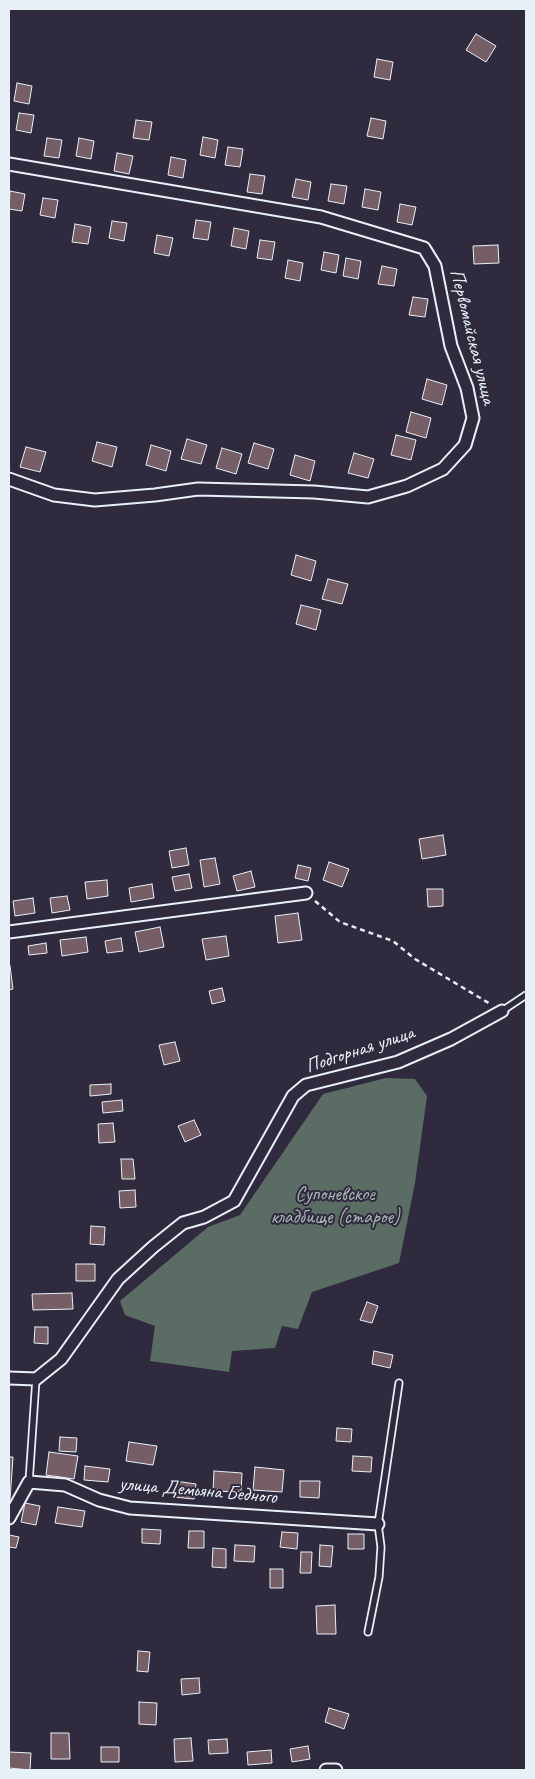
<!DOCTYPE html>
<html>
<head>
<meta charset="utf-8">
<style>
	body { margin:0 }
	#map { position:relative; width:535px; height:1779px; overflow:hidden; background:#2f2a3d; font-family:Caveat,sans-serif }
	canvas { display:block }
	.frame { position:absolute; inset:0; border:10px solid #e8f1f8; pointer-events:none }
</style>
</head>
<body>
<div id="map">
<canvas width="535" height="1779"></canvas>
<div class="frame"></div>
</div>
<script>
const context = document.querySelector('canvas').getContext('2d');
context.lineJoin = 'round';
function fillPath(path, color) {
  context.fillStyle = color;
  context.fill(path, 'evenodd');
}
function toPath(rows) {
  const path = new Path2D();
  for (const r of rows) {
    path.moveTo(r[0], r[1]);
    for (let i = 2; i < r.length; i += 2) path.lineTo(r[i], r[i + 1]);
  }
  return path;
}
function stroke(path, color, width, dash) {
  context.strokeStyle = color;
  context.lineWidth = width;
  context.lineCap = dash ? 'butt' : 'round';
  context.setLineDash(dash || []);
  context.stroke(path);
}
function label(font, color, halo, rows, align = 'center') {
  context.font = font + ' Caveat,sans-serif';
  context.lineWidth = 4;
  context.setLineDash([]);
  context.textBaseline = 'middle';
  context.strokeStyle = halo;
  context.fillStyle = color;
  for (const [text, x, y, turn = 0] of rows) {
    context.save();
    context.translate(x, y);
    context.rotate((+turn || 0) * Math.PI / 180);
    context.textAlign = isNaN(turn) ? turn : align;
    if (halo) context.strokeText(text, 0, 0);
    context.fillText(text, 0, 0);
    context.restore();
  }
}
const green = toPath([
	[386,1078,415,1079,427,1096,415,1183,399,1263,312,1292,298,1329,282,1326,275,1348,232,1351,229,1372,150,1361,155,1326,125,1315,120,1301,208,1227,240,1215,323,1094]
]);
const building = toPath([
	[476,34,496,46,486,62,466,50,476,34],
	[377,59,393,62,390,80,374,77,377,59],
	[17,83,32,86,29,104,14,101,17,83],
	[19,113,34,115,31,133,16,130,19,113],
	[371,118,386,121,383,139,367,136,371,118],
	[136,120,152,122,149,140,133,138,136,120],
	[203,137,218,140,215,158,200,155,203,137],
	[47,138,62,140,59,158,44,156,47,138],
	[79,138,94,141,91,159,76,156,79,138],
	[228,147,243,149,240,167,225,165,228,147],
	[117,153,133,156,129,174,114,171,117,153],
	[171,157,186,160,183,178,168,175,171,157],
	[250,174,265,176,262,194,247,192,250,174],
	[296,179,311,182,308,200,292,197,296,179],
	[331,184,347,186,344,204,328,201,331,184],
	[365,189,381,192,378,210,362,207,365,189],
	[10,191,25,194,22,211,9,209,10,191],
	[43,198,58,200,55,218,40,215,43,198],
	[400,204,416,207,412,225,397,222,400,204],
	[196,220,211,222,208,240,193,238,196,220],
	[112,221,127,223,124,241,109,238,112,221],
	[75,224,91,227,88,244,72,242,75,224],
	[234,228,249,231,246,249,231,246,234,228],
	[157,235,173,238,169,256,154,253,157,235],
	[260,240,275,242,272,260,257,258,260,240],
	[498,245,499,263,474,264,473,246,498,245],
	[324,252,339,255,336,273,321,270,324,252],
	[346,258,361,261,358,279,343,276,346,258],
	[288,260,303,263,300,281,285,278,288,260],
	[382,266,397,269,394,286,378,284,382,266],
	[413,297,428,299,425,317,409,315,413,297],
	[427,379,447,385,442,405,422,399,427,379],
	[411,412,431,418,426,438,406,432,411,412],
	[396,435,416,440,411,460,391,455,396,435],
	[187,439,207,445,201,464,181,459,187,439],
	[97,442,117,447,112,467,92,461,97,442],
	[254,443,274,449,268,469,248,463,254,443],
	[151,445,171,451,166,471,146,465,151,445],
	[26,447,46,452,40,472,20,467,26,447],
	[222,448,242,454,236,474,216,468,222,448],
	[354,453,374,459,368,478,348,473,354,453],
	[295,455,315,461,310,481,290,475,295,455],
	[296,555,316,561,311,581,291,575,296,555],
	[328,579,348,584,342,604,322,599,328,579],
	[301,605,321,610,316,630,296,624,301,605],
	[443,835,446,855,422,859,419,839,443,835],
	[186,848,189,865,172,868,169,851,186,848],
	[215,858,220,884,204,887,200,860,215,858],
	[329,862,349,869,342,887,323,880,329,862],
	[298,865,311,868,308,881,295,878,298,865],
	[251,871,255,887,237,891,233,876,251,871],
	[189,874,192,888,175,891,172,877,189,874],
	[107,880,108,896,87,899,85,882,107,880],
	[152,884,154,898,131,902,129,888,152,884],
	[427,889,443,889,443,906,428,907,427,889],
	[67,896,70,910,52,913,50,898,67,896],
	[33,898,35,913,15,916,13,901,33,898],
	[298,913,302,940,278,943,275,916,298,913],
	[160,927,164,947,139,952,135,932,160,927],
	[226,936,229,956,206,960,202,939,226,936],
	[86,937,88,952,62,956,60,940,86,937],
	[121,938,123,951,107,953,105,941,121,938],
	[46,943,47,953,29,955,28,946,46,943],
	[10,966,13,989,9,990,9,967,10,966],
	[222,988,225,1001,212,1004,209,991,222,988],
	[175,1042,180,1061,164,1065,159,1045,175,1042],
	[111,1084,111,1094,90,1096,90,1085,111,1084],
	[122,1100,123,1111,103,1113,102,1102,122,1100],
	[194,1120,201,1135,185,1142,178,1126,194,1120],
	[113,1123,115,1142,99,1143,98,1124,113,1123],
	[121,1159,133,1159,135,1179,122,1179,121,1159],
	[135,1190,136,1207,120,1208,119,1191,135,1190],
	[91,1226,105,1227,104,1245,90,1244,91,1226],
	[76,1264,95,1264,95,1281,76,1281,76,1264],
	[72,1293,73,1309,33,1310,32,1294,72,1293],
	[367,1302,378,1306,372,1323,360,1320,367,1302],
	[35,1327,48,1327,48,1344,34,1343,35,1327],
	[374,1351,393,1355,390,1368,372,1364,374,1351],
	[337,1428,352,1429,351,1442,336,1441,337,1428],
	[60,1437,77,1438,76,1452,59,1451,60,1437],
	[129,1442,157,1446,153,1465,126,1461,129,1442],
	[49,1452,78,1456,74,1479,46,1475,49,1452],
	[353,1456,372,1457,371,1472,352,1471,353,1456],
	[9,1457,13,1457,10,1500,9,1500,9,1457],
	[85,1466,110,1469,108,1482,84,1480,85,1466],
	[255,1467,284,1470,282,1492,253,1490,255,1467],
	[214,1471,242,1473,241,1492,213,1491,214,1471],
	[175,1481,196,1484,194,1499,173,1497,175,1481],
	[300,1481,320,1481,319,1498,300,1497,300,1481],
	[25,1503,40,1506,36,1525,21,1522,25,1503],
	[58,1507,85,1511,82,1527,55,1523,58,1507],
	[142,1529,161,1530,160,1544,142,1543,142,1529],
	[189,1531,204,1531,204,1548,188,1548,189,1531],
	[282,1532,298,1533,297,1549,280,1547,282,1532],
	[348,1534,364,1534,364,1549,348,1549,348,1534],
	[9,1535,19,1537,16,1548,9,1547,9,1535],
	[235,1545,255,1546,254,1562,234,1561,235,1545],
	[320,1545,333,1546,331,1567,319,1566,320,1545],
	[213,1548,226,1549,226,1568,212,1567,213,1548],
	[301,1552,312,1552,311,1573,300,1573,301,1552],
	[270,1569,283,1569,283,1588,270,1588,270,1569],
	[335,1605,336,1634,317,1634,316,1606,335,1605],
	[138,1651,150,1652,148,1672,137,1671,138,1651],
	[199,1678,200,1693,182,1695,181,1679,199,1678],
	[139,1702,157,1703,156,1725,139,1724,139,1702],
	[329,1708,349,1714,344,1729,325,1722,329,1708],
	[51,1733,69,1733,70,1759,51,1759,51,1733],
	[191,1738,193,1761,175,1762,174,1739,191,1738],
	[227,1739,228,1753,209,1754,208,1740,227,1739],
	[308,1746,310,1759,292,1762,290,1749,308,1746],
	[101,1747,119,1747,119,1762,101,1762,101,1747],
	[271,1750,272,1763,248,1765,247,1752,271,1750],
	[9,1752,31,1753,30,1770,9,1768,9,1752]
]);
const path = toPath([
	[315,901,340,922,393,941,415,959,492,1005]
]);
const lane = toPath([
	[502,1011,526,995],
	[29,1482,36,1379],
	[368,1632,379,1577,381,1547,378,1524,399,1383]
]);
const street = toPath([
	[9,164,321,217,424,248,435,266,451,346,467,388,473,418,465,445,443,469,407,486,368,497,314,492,198,489,155,495,95,500,54,495,9,479],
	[9,932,306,893],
	[9,1378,36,1379,61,1359,118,1279,153,1247,183,1223,204,1217,234,1201,293,1096,306,1085,398,1062,451,1039,502,1011],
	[9,1518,29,1482,65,1485,99,1500,130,1508,378,1524],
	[326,1770,336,1770]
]);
const streetNames = [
	["Первомайская улица",472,337,76],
	["Подгорная улица",360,1050,-18],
	["улица Демьяна Бедного",198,1491,5]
];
const parkNames = [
	["Супоневское",335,1195],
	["кладбище (старое)",335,1218]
];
fillPath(green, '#5a6c64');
fillPath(building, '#765e67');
stroke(building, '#e8f1f8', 1);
stroke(lane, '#e8f1f8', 9);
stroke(street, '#e8f1f8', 15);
stroke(path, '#e8f1f8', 2.5, [5, 4]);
stroke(lane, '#2f2a3d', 5.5);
stroke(street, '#2f2a3d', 11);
label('20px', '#e8f1f8', '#2f2a3d', streetNames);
label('20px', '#a8b5b5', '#2f2a3d', parkNames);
</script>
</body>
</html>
